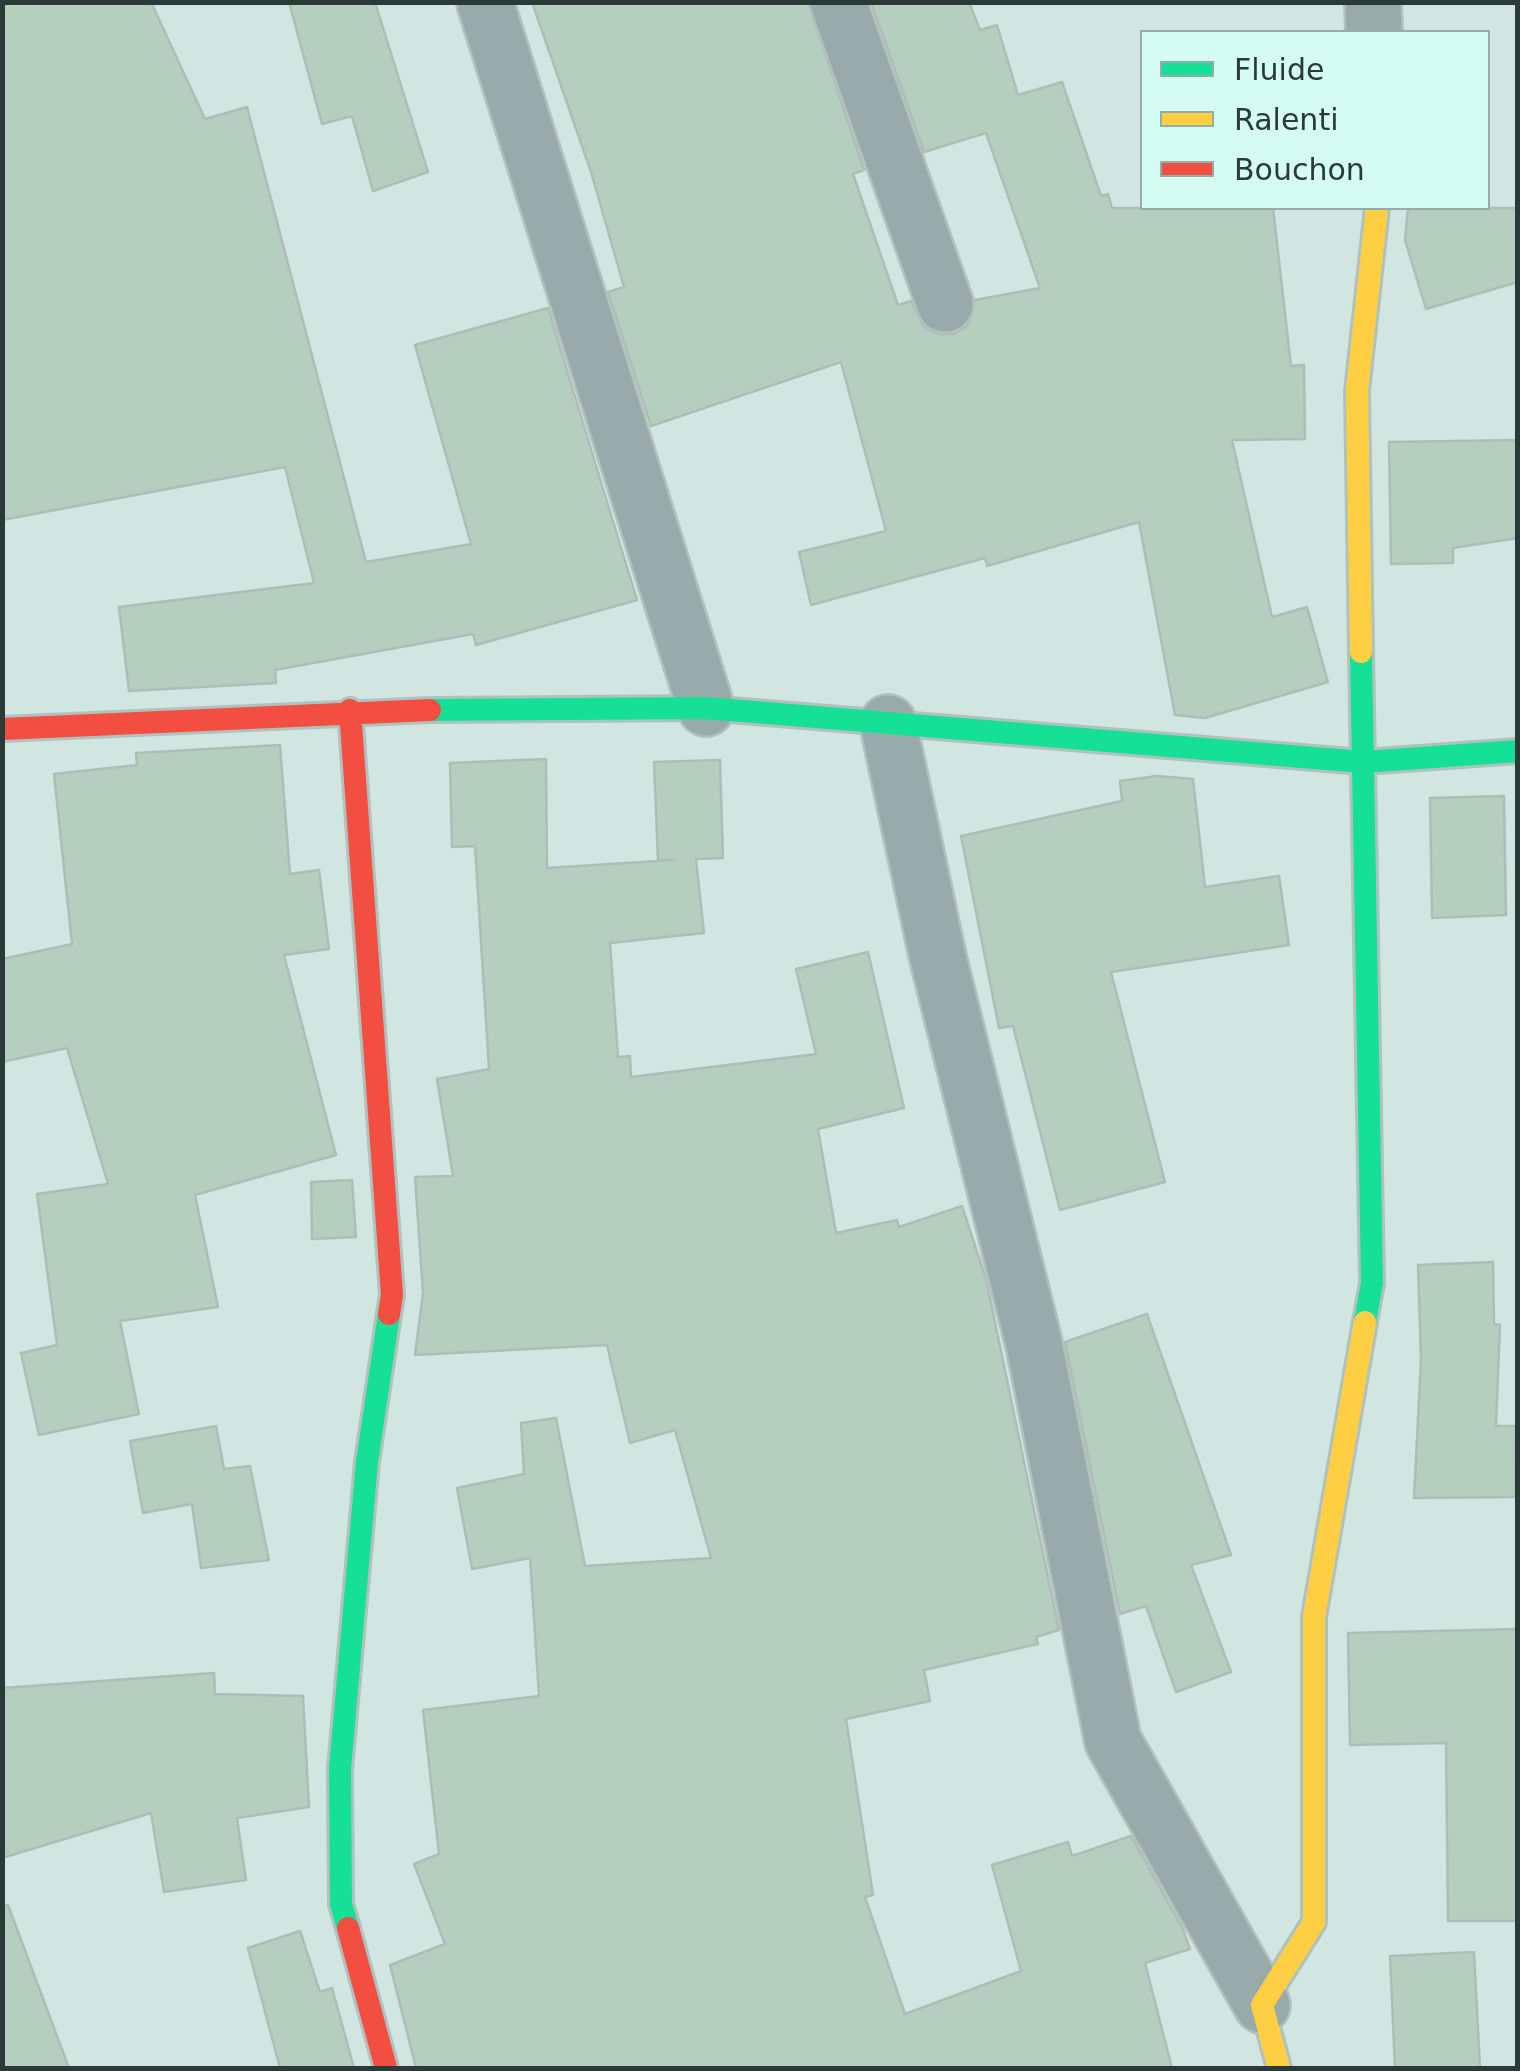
<!DOCTYPE html>
<html>
<head>
<meta charset="utf-8">
<style>
	body { margin:0 }
	#map { position:relative; width:1520px; height:2071px; overflow:hidden; background:#d1e6e1; font-family:"DejaVu Sans",sans-serif }
	canvas { display:block }
	.frame { position:absolute; inset:0; border:5px solid #2a3a36; pointer-events:none }
	.legend { position:absolute; left:1140px; top:30px; width:350px; height:180px; box-sizing:border-box; background:#d5fcf3; border:2px solid #91aea7; margin:0; padding:12px 18px; list-style:none; font-size:30px; color:#2a3a36 }
	.legend li { display:flex; align-items:center; gap:20px; height:50px }
	.legend b { width:50px; border:2px solid #91aea7 }
</style>
</head>
<body>
<div id="map">
<canvas width="1520" height="2071"></canvas>
<div class="frame"></div>
<ul class="legend">
<li><b style="height:12px;background:#16e098"></b>Fluide</li>
<li><b style="height:12px;background:#ffcf43"></b>Ralenti</li>
<li><b style="height:12px;background:#f24e42"></b>Bouchon</li>
</ul>
</div>
<script>
const context = document.querySelector('canvas').getContext('2d');
context.lineJoin = 'round';
function fillPath(path, color) {
  context.fillStyle = color;
  context.fill(path, 'evenodd');
}
function toPath(rows) {
  const path = new Path2D();
  for (const r of rows) {
    path.moveTo(r[0], r[1]);
    for (let i = 2; i < r.length; i += 2) path.lineTo(r[i], r[i + 1]);
  }
  return path;
}
function stroke(path, color, width, dash) {
  context.strokeStyle = color;
  context.lineWidth = width;
  context.lineCap = dash ? 'butt' : 'round';
  context.setLineDash(dash || []);
  context.stroke(path);
}
const building = toPath([
	[2,2,151,2,205,119,247,107,366,562,471,544,415,345,548,308,637,600,476,645,473,634,275,670,276,683,129,691,119,607,314,583,285,467,2,520,2,2],
	[289,2,375,2,428,172,373,191,352,116,322,124,289,2],
	[532,2,808,2,864,170,853,174,898,305,911,301,924,327,938,334,954,334,968,325,975,300,1040,288,986,133,924,152,871,2,969,2,980,30,997,25,1018,95,1062,82,1101,196,1108,194,1112,208,1273,208,1291,366,1304,365,1305,439,1232,440,1272,617,1307,607,1328,682,1205,718,1175,715,1139,522,987,566,985,558,811,605,799,552,886,531,841,362,651,426,608,292,624,287,591,172,532,2],
	[1408,208,1518,208,1518,282,1426,309,1405,240,1408,208],
	[1518,440,1518,538,1453,548,1453,563,1391,564,1389,442,1518,440],
	[280,745,290,874,319,870,329,949,284,955,336,1155,195,1195,218,1307,120,1321,139,1414,39,1435,21,1353,57,1345,37,1194,108,1184,67,1048,2,1062,2,959,72,944,54,774,137,765,136,753,280,745],
	[546,759,547,868,674,860,658,860,654,762,720,760,723,858,696,859,704,933,610,943,618,1057,630,1056,631,1077,816,1054,796,969,868,952,904,1108,818,1129,836,1233,897,1220,899,1227,962,1206,986,1279,1059,1630,1036,1637,1038,1644,924,1670,930,1701,846,1719,873,1895,865,1897,905,2014,1021,1971,992,1865,1068,1842,1072,1856,1131,1836,1183,1929,1190,1949,1145,1963,1172,2068,416,2068,390,1965,445,1944,414,1864,439,1854,423,1710,539,1696,530,1558,472,1569,457,1488,524,1474,521,1423,556,1418,585,1566,711,1558,675,1430,630,1443,607,1345,415,1355,423,1293,415,1177,453,1176,437,1079,489,1069,475,846,452,847,450,763,546,759],
	[1157,776,1193,779,1205,887,1279,876,1289,945,1111,972,1165,1182,1060,1210,1013,1026,999,1028,961,836,1122,801,1120,781,1157,776],
	[1504,796,1506,915,1432,918,1430,798,1504,796],
	[352,1180,356,1237,312,1239,311,1182,352,1180],
	[1493,1262,1494,1324,1500,1325,1496,1426,1516,1426,1515,1497,1414,1498,1421,1360,1418,1265,1493,1262],
	[1147,1314,1231,1555,1191,1565,1231,1672,1176,1692,1146,1606,1120,1614,1065,1342,1147,1314],
	[216,1426,224,1469,250,1466,269,1560,201,1568,192,1504,143,1513,130,1441,216,1426],
	[1518,1629,1518,1921,1448,1921,1446,1743,1350,1745,1348,1633,1518,1629],
	[214,1673,215,1694,303,1696,309,1807,237,1818,246,1880,164,1892,151,1813,2,1858,2,1688,214,1673],
	[8,1905,69,2068,2,2068,2,1906,8,1905],
	[300,1931,320,1992,332,1988,354,2068,280,2068,248,1948,300,1931],
	[1474,1952,1480,2068,1395,2068,1390,1956,1474,1952]
]);
const street = toPath([
	[485,2,706,708],
	[838,2,945,304],
	[1373,2,1374,32],
	[888,723,938,958,1034,1344,1113,1741,1262,2005]
]);
const fast = toPath([
	[1361,652,1372,1283,1365,1322],
	[430,710,706,708,1363,762,1518,751],
	[348,1928,341,1904,340,1769,367,1462,389,1314]
]);
const slow = toPath([
	[1361,652,1357,391,1377,208],
	[1279,2068,1262,2005,1314,1922,1314,1617,1365,1322]
]);
const jam = toPath([
	[350,710,392,1295,389,1314],
	[2,729,430,710],
	[348,1928,386,2068]
]);
fillPath(building, '#b6cebf');
stroke(building, '#afbdb7', 2.5);
stroke(street, '#b1c2be', 60);
stroke(fast, '#b1c2be', 28);
stroke(slow, '#b1c2be', 28);
stroke(jam, '#b1c2be', 28);
stroke(street, '#99aaab', 55);
stroke(fast, '#16e098', 22);
stroke(slow, '#ffcf43', 22);
stroke(jam, '#f24e42', 22);
</script>
</body>
</html>
